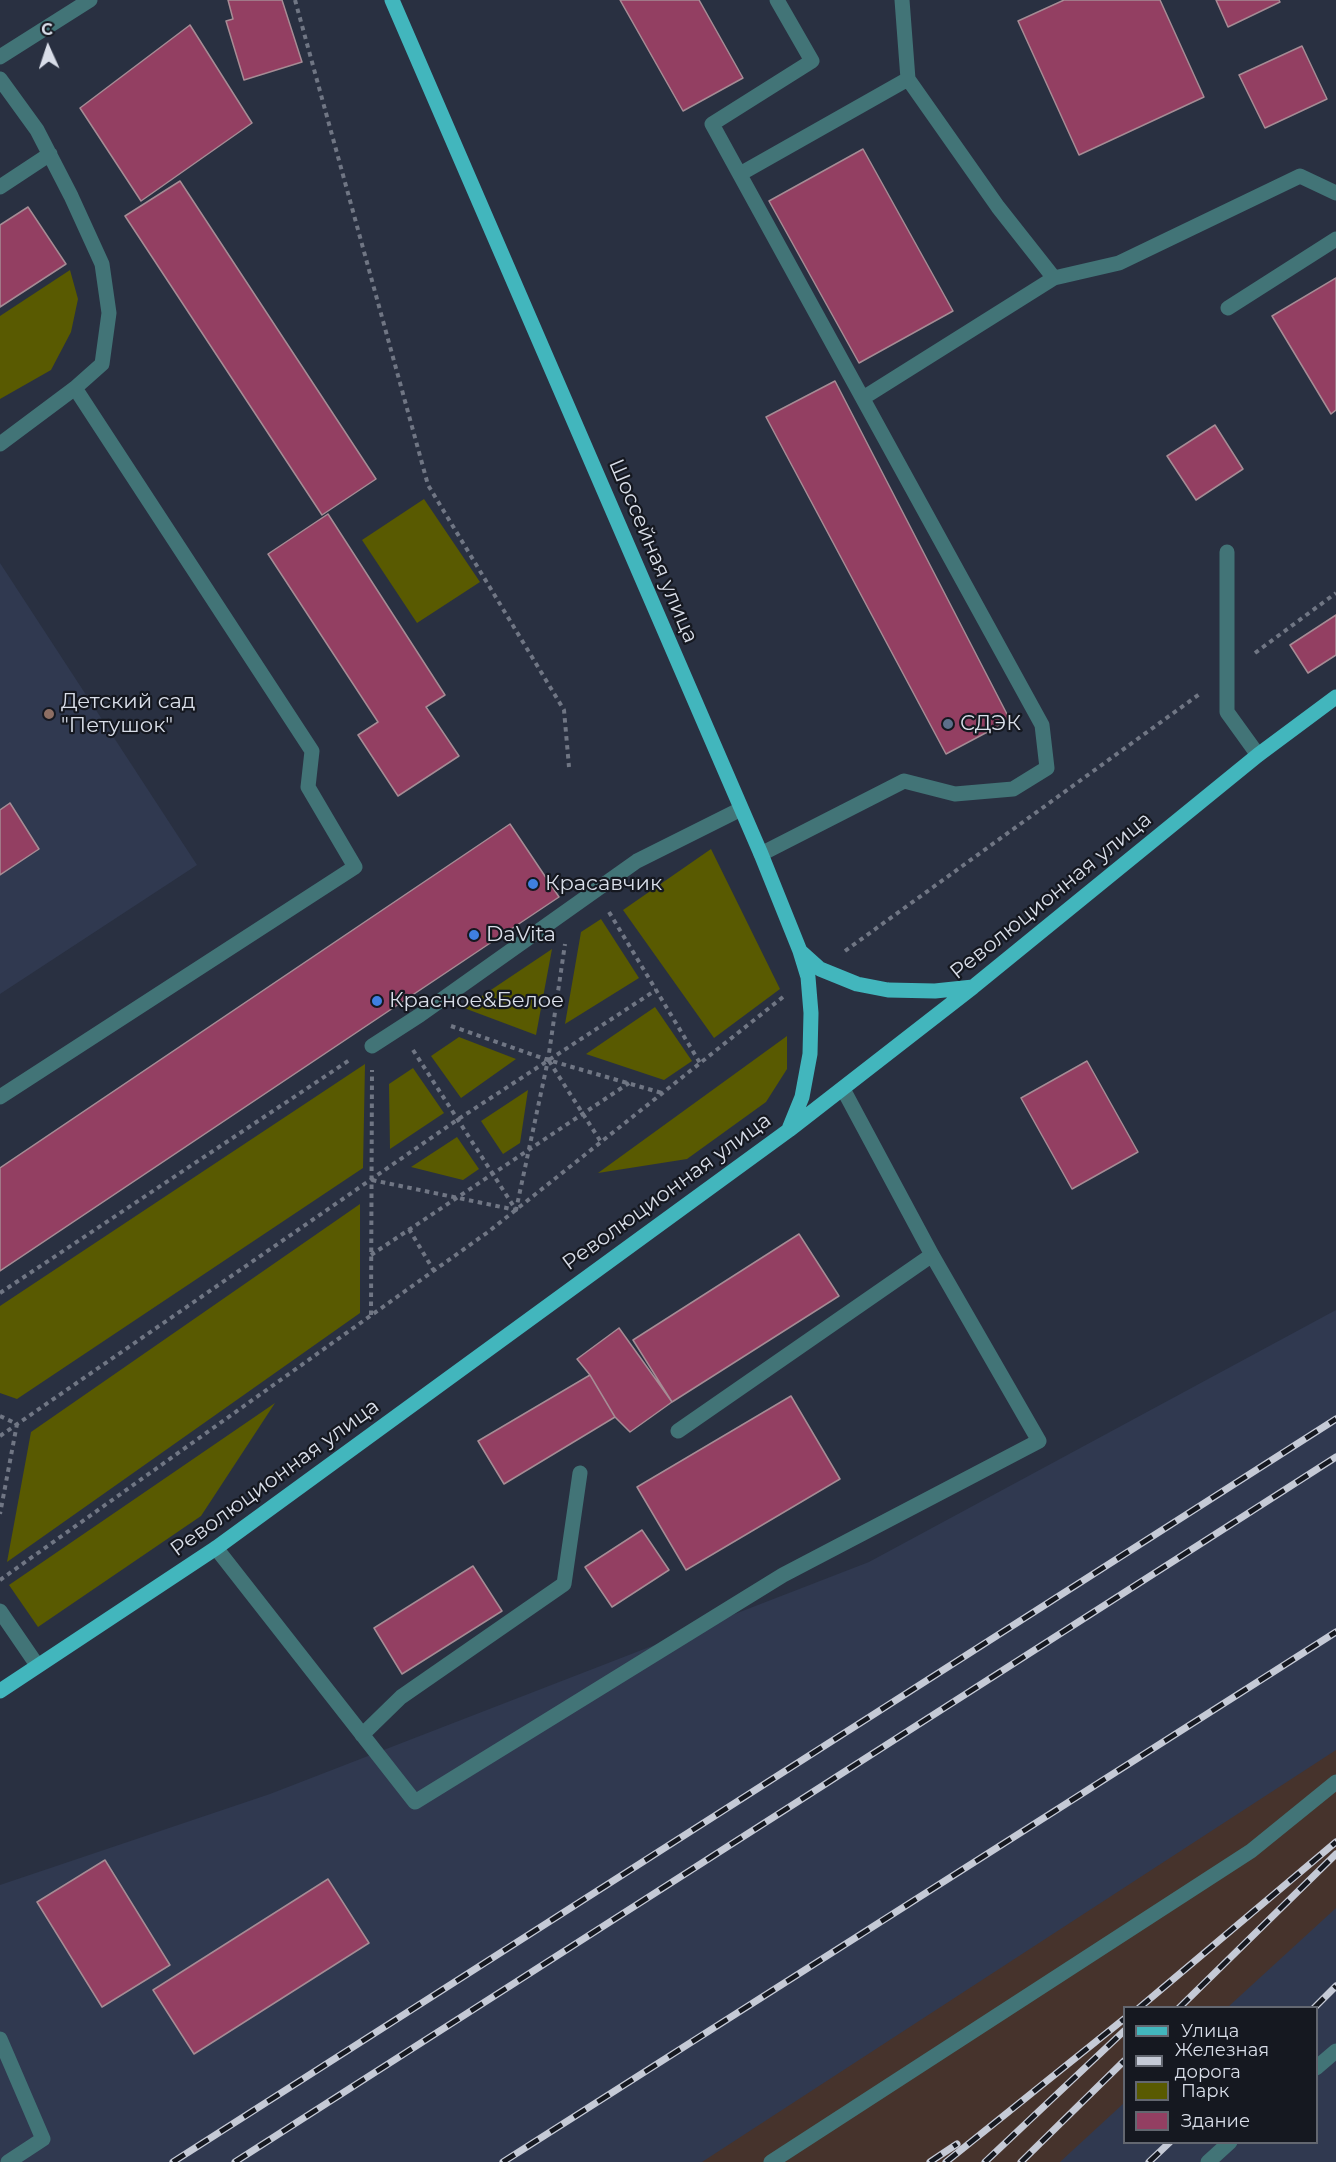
<!DOCTYPE html>
<html>
<head>
<meta charset="utf-8">
<style>
	body { margin:0 }
	#map { position:relative; width:1336px; height:2162px; overflow:hidden; background:#293041; font-family:Montserrat,sans-serif }
	canvas { display:block }
	.legend { position:absolute; left:1123px; top:2006px; width:195px; height:138px; box-sizing:border-box; background:#151820; border:2px solid #636770; margin:0; padding:8px 10px; list-style:none; font-size:18px; color:#d9dee9 }
	.legend li { display:flex; align-items:center; gap:12px; height:30px }
	.legend b { width:30px; border:2px solid #636770 }
	.north { position:absolute; left:18px; top:18px; width:60px; height:60px; -webkit-text-stroke:4px #151820; paint-order:stroke; rotate:357deg; font-size:16px; font-weight:700; line-height:24px; text-align:center; color:#d9dee9 }
	.north::after { content:''; display:block; margin:auto; width:21px; height:27px; background:#d9dee9; clip-path:polygon(50% 0,100% 100%,50% 72%,0 100%) }
</style>
</head>
<body>
<div id="map">
<canvas width="1336" height="2162"></canvas>
<ul class="legend">
<li><b style="height:8px;background:#42b6bd"></b>Улица</li>
<li><b style="height:8px;background:#c5cad6"></b>Железная дорога</li>
<li><b style="height:16px;background:#595a01"></b>Парк</li>
<li><b style="height:16px;background:#933f62"></b>Здание</li>
</ul>
<div class="north">С</div>
</div>
<script>
const context = document.querySelector('canvas').getContext('2d');
context.lineJoin = 'round';
function fillPath(path, color) {
  context.fillStyle = color;
  context.fill(path, 'evenodd');
}
function toPath(rows) {
  const path = new Path2D();
  for (const r of rows) {
    path.moveTo(r[0], r[1]);
    for (let i = 2; i < r.length; i += 2) path.lineTo(r[i], r[i + 1]);
  }
  return path;
}
function stroke(path, color, width, dash) {
  context.strokeStyle = color;
  context.lineWidth = width;
  context.lineCap = dash ? 'butt' : 'round';
  context.setLineDash(dash || []);
  context.stroke(path);
}
function label(font, color, halo, rows, align = 'center') {
  context.font = font + ' Montserrat,sans-serif';
  context.lineWidth = 4.5;
  context.setLineDash([]);
  context.textBaseline = 'middle';
  context.strokeStyle = halo;
  context.fillStyle = color;
  for (const [text, x, y, turn = 0] of rows) {
    context.save();
    context.translate(x, y);
    context.rotate((+turn || 0) * Math.PI / 180);
    context.textAlign = isNaN(turn) ? turn : align;
    if (halo) context.strokeText(text, 0, 0);
    context.fillText(text, 0, 0);
    context.restore();
  }
}
const built = toPath([
	[0,563,197,865,0,994],
	[1336,1310,1336,2162,0,2162,0,1885,270,1794,869,1562],
	[1124,2008,1316,2008,1316,2142,1124,2142]
]);
const industrial = toPath([
	[1336,1750,1336,1908,1228,2007,1124,2008,1124,2103,1060,2162,702,2162]
]);
const green = toPath([
	[70,270,78,299,71,332,51,370,0,399,0,316],
	[424,499,480,582,417,623,362,540],
	[711,849,780,989,714,1038,623,910],
	[601,919,639,978,565,1024,581,932],
	[552,949,536,1035,464,1008],
	[655,1007,692,1061,664,1080,586,1054],
	[787,1036,787,1069,766,1102,687,1159,598,1173],
	[459,1037,516,1059,461,1098,431,1056],
	[365,1064,363,1168,17,1399,0,1393,0,1306],
	[413,1068,444,1113,390,1149,389,1084],
	[528,1090,520,1143,503,1154,481,1121],
	[457,1137,479,1169,463,1180,411,1167],
	[360,1204,360,1313,7,1562,31,1432],
	[275,1403,201,1516,38,1627,9,1585]
]);
const building = toPath([
	[282,0,302,62,244,80,226,21,233,19,228,0,282,0],
	[620,0,699,0,743,78,683,111,620,0],
	[1064,0,1160,0,1204,97,1079,155,1018,21,1064,0],
	[1216,0,1279,0,1280,2,1228,27,1216,0],
	[190,25,252,123,141,201,80,108,190,25],
	[1302,46,1327,99,1265,128,1239,75,1302,46],
	[863,149,953,311,859,363,769,201,863,149],
	[180,181,376,479,322,515,125,216,180,181],
	[28,207,66,264,0,307,0,225,28,207],
	[1336,278,1336,410,1331,414,1272,316,1336,278],
	[835,381,1010,720,946,754,766,417,835,381],
	[1215,425,1243,469,1196,500,1167,456,1215,425],
	[328,514,445,695,426,707,459,756,398,796,358,735,378,722,268,554,328,514],
	[1336,615,1336,655,1308,673,1290,645,1336,615],
	[10,803,39,849,0,875,0,810,10,803],
	[510,824,559,897,0,1271,0,1168,510,824],
	[1087,1061,1138,1152,1072,1189,1021,1098,1087,1061],
	[799,1234,839,1296,672,1402,633,1340,799,1234],
	[619,1328,672,1402,630,1432,615,1417,590,1375,577,1359,619,1328],
	[590,1375,615,1417,504,1484,478,1441,590,1375],
	[791,1396,840,1479,686,1570,637,1487,791,1396],
	[642,1530,669,1570,612,1607,585,1567,642,1530],
	[473,1566,502,1611,402,1674,374,1628,473,1566],
	[105,1860,170,1965,102,2007,37,1902,105,1860],
	[328,1879,369,1943,194,2054,153,1990,328,1879]
]);
const path = toPath([
	[295,0,428,485,564,710,569,767],
	[1255,653,1336,593],
	[609,912,700,1063],
	[845,951,1201,693],
	[451,1026,548,1060,662,1093],
	[413,1050,516,1210,548,1060,565,944],
	[549,1061,601,1142],
	[372,1180,516,1210],
	[409,1229,434,1271],
	[371,1255,629,1083],
	[0,1293,351,1059],
	[371,1315,372,1070],
	[0,1416,17,1424,0,1514],
	[0,1436,457,1120,656,990],
	[0,1580,488,1232,783,997]
]);
const minor = toPath([
	[902,0,908,79],
	[0,57,90,0],
	[0,79,37,130,71,196,102,264,109,313,102,364,75,388],
	[740,174,908,79,998,207,1054,278,1119,263,1300,176,1336,193],
	[0,187,50,154],
	[1228,308,1336,239],
	[863,398,1054,278],
	[0,444,75,388,312,751,308,787,355,867,0,1097],
	[1227,552,1227,712,1258,755],
	[761,854,904,781,955,794,1013,789,1047,768,1042,725,712,124,812,61,777,0],
	[372,1046,420,1015,637,861,741,809],
	[678,1431,932,1255],
	[216,1548,415,1802,783,1575,1039,1441,932,1255,843,1089],
	[0,1611,37,1665],
	[362,1735,401,1697,564,1584,580,1473],
	[0,2039,43,2139,8,2162],
	[1316,2068,1336,2051],
	[771,2162,1251,1851,1336,1782],
	[1208,2162,1230,2142]
]);
const major = toPath([
	[392,0,761,854,800,951,808,977,811,1013,810,1054,802,1097,789,1129],
	[800,951,820,969,857,984,888,990,935,991,973,987],
	[0,1691,216,1548,789,1130,973,987,1258,755,1336,697]
]);
const rail = toPath([
	[1139,2008,1336,1842],
	[1179,2008,1336,1854],
	[1314,2008,1336,1986],
	[173,2162,1336,1419],
	[235,2162,1336,1457],
	[503,2162,1336,1632],
	[930,2162,957,2144],
	[946,2162,1124,2019],
	[985,2162,1124,2031],
	[1021,2162,1124,2061],
	[1149,2162,1170,2142]
]);
const markers = [
	[49,714,6,"#8d6e63"],
	[948,724,6,"#5c6f8a"],
	[533,884,6,"#3f7fe0"],
	[474,935,6,"#3f7fe0"],
	[377,1001,6,"#3f7fe0"]
];
const streetNames = [
	["Шоссейная улица",653,551,67],
	["Революционная улица",1051,896,-39],
	["Революционная улица",667,1192,-36],
	["Революционная улица",275,1478,-36]
];
const poiNames = [
	["Детский сад",61,702],
	["\"Петушок\"",61,726],
	["СДЭК",960,724],
	["Красавчик",545,884],
	["DaVita",486,935],
	["Красное&Белое",389,1001]
];
fillPath(built, '#303950');
fillPath(industrial, '#46332c');
fillPath(green, '#595a01');
fillPath(building, '#933f62');
stroke(building, '#a68c95', 1.5);
stroke(path, '#707684', 4, [4.5, 4.5]);
stroke(minor, '#427477', 15);
stroke(major, '#42b6bd', 15);
stroke(rail, '#c5cad6', 7);
stroke(rail, '#151820', 4.5, [14]);
for (const [x, y, r, color] of markers) {
  const dot = new Path2D();
  dot.arc(x, y, r, 0, 2 * Math.PI);
  context.fillStyle = color;
  context.fill(dot);
  stroke(dot, '#151820', 2);
}
label('21px', '#d9dee9', '#151820', streetNames);
label('21px', '#d9dee9', '#151820', poiNames, 'left');
</script>
</body>
</html>
